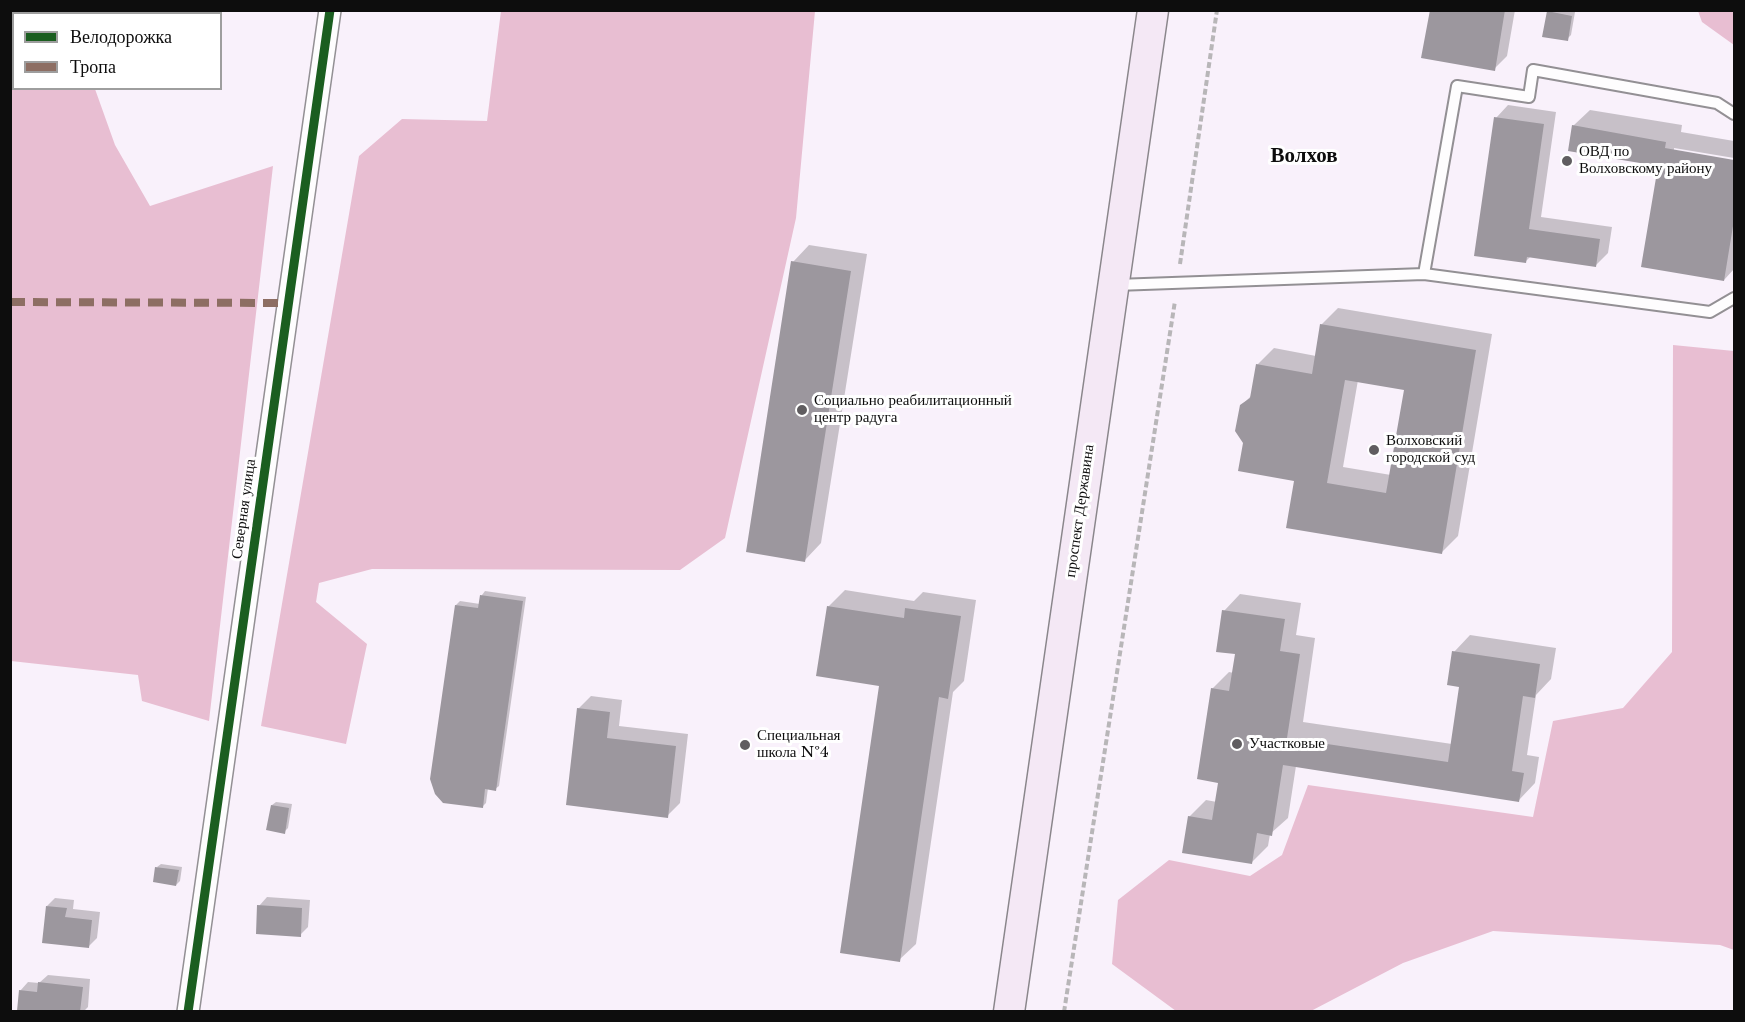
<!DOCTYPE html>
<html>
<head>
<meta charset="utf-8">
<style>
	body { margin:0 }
	#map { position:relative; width:1745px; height:1022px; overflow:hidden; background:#f9f1fb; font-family:"Libre Baskerville",serif }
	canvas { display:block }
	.frame { position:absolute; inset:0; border:12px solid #0d0d0d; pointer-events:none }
	.legend { position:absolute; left:12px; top:12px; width:210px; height:78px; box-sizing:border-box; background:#fff; border:2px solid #9e9e9e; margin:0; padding:8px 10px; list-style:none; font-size:18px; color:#0d0d0d }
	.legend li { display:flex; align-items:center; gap:12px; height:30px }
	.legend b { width:30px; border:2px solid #9e9e9e }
</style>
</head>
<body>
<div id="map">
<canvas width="1745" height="1022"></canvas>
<div class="frame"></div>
<ul class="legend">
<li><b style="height:8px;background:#1b5e20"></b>Велодорожка</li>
<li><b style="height:8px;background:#8d6e63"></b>Тропа</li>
</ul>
</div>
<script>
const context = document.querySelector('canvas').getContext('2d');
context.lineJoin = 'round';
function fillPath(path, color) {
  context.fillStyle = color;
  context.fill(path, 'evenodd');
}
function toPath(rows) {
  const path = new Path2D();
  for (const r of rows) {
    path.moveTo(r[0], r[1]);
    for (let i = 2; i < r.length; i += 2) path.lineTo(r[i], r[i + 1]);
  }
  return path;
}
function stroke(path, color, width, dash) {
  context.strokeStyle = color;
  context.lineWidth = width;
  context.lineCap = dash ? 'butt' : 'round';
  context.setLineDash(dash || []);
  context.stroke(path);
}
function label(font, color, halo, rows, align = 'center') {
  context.font = font + ' "Libre Baskerville",serif';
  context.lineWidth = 6;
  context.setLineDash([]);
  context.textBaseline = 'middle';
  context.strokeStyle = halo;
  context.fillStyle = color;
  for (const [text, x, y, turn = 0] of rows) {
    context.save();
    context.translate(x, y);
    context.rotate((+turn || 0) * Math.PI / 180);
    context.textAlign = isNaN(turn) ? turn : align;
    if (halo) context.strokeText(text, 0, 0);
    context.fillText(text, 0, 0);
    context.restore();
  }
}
const forest = toPath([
	[11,10,68,11,69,13,14,14,14,88,95,89,115,145,150,206,273,166,209,721,142,701,138,675,11,661],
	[501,11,815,11,796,218,725,538,680,570,372,569,319,583,316,602,367,644,346,744,261,726,359,156,402,119,487,121],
	[1698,11,1734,11,1734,45,1702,22],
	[1673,345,1734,351,1734,950,1720,945,1493,931,1403,963,1309,1012,1176,1011,1112,964,1118,900,1169,860,1250,876,1282,855,1308,785,1533,817,1553,721,1623,708,1672,652]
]);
const shadow = toPath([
	[1431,10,1515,10,1507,56,1494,69],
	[1550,10,1575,12,1571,35,1567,39,1548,12],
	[1508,105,1556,112,1541,217,1612,227,1608,253,1596,265,1531,256,1525,262,1496,118],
	[1590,110,1682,125,1681,132,1734,141,1734,158,1674,148,1674,151,1734,161,1734,269,1724,280,1660,165,1573,126],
	[809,245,867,254,821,543,805,560,793,262],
	[1338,308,1492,334,1458,536,1441,553,1295,479,1244,442,1241,406,1252,395,1257,365,1274,348,1316,356,1321,325],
	[1358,380,1405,388,1391,475,1343,467],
	[845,590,914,601,923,592,976,600,964,681,953,692,916,944,899,960,881,685,828,607],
	[485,591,526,597,499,786,495,789,488,788,486,803,482,807,456,605,460,601,480,604,482,595],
	[1240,594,1301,603,1296,635,1315,638,1303,722,1452,744,1461,686,1454,652,1470,635,1556,648,1551,679,1536,695,1527,755,1539,757,1535,783,1519,800,1296,766,1288,818,1270,834,1268,846,1251,863,1189,817,1206,800,1217,802,1220,781,1212,689,1229,672,1234,673,1236,653,1224,611],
	[591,696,622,700,619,726,688,734,680,803,667,816,578,709],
	[276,802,292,804,288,828,284,832,272,805],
	[161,864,182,867,180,881,176,885,157,867],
	[267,897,310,900,308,927,300,935,259,906],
	[55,898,74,900,73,909,100,912,97,938,89,946,47,906],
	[48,975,90,979,88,1007,83,1012,18,1010,20,991,28,982,39,983]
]);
const building = toPath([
	[1430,10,1505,10,1495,71,1421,58],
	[1547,11,1572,16,1568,41,1542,37],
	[1494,117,1544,124,1529,229,1600,239,1596,267,1527,257,1526,263,1474,256],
	[1572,125,1666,142,1665,148,1734,160,1734,220,1724,281,1641,267,1658,166,1568,151],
	[791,261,851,271,805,562,746,552],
	[1320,324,1476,350,1442,554,1286,528,1294,481,1238,471,1243,443,1235,431,1240,405,1250,398,1256,364,1312,374],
	[1345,380,1404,390,1386,493,1327,483],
	[480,595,523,601,496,791,485,789,483,808,443,803,435,794,430,779,455,605,478,608],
	[827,606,904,618,905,608,961,616,948,699,939,697,900,962,840,953,879,686,816,676],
	[1222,610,1285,619,1280,651,1300,654,1287,738,1448,762,1459,687,1447,685,1452,651,1540,664,1535,698,1523,696,1512,771,1524,773,1519,802,1283,765,1272,836,1257,833,1252,864,1182,853,1188,816,1212,820,1218,783,1197,779,1211,688,1229,691,1235,654,1216,652],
	[577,708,610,712,607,738,676,746,668,818,566,805],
	[271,805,289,808,285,834,266,830],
	[155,867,179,870,176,886,153,882],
	[257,905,302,908,301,937,256,934],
	[46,906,67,908,65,917,92,920,89,948,42,943],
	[38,982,83,987,80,1012,17,1011,19,990,37,992]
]);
const path = toPath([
	[1180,264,1217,10],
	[1064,1012,1175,301]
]);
const lane = toPath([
	[1424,274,1457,86,1529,97,1533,70,1717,103,1734,114],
	[1116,285,1424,274,1710,312,1734,298]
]);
const street = toPath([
	[188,1012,330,10]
]);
const secondary = toPath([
	[1009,1012,1153,10]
]);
const quiet = toPath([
	[10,302,289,303]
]);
const cycleway = toPath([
	[188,1012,330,10]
]);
const markers = [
	[1567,161,6,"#605d60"],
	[802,410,6,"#605d60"],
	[1374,450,6,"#605d60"],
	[1237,744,6,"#605d60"],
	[745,745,6,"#605d60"]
];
const poiNames = [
	["ОВД по",1579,152],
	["Волховскому району",1579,169],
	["Социально реабилитационный",814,401],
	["центр радуга",814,418],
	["Волховский",1386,441],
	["городской суд",1386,458],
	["Специальная",757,736],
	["школа №4",757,753],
	["Участковые",1249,744]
];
const streetNames = [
	["Северная улица",244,509,-82],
	["проспект Державина",1080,511,-82]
];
const districtNames = [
	["Волхов",1304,156]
];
fillPath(forest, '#e8bed2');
fillPath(shadow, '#0003');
fillPath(building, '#9c979e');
stroke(lane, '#939094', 14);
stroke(street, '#939094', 24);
stroke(secondary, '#8a868b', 33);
stroke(path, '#b8b6b8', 4, [6, 3]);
stroke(lane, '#fefdfe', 10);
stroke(street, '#fefdfe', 21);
stroke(secondary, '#f4e8f5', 30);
stroke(quiet, '#8d6e63', 8, [15, 8]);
stroke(cycleway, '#1b5e20', 9);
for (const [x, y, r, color] of markers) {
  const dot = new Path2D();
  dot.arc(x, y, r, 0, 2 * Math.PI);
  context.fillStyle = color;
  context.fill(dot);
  stroke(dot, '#fff', 2);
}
label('15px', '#0d0d0d', '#fff', poiNames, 'left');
label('15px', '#0d0d0d', '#fff', streetNames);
label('bold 21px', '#0d0d0d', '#fff', districtNames);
</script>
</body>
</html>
